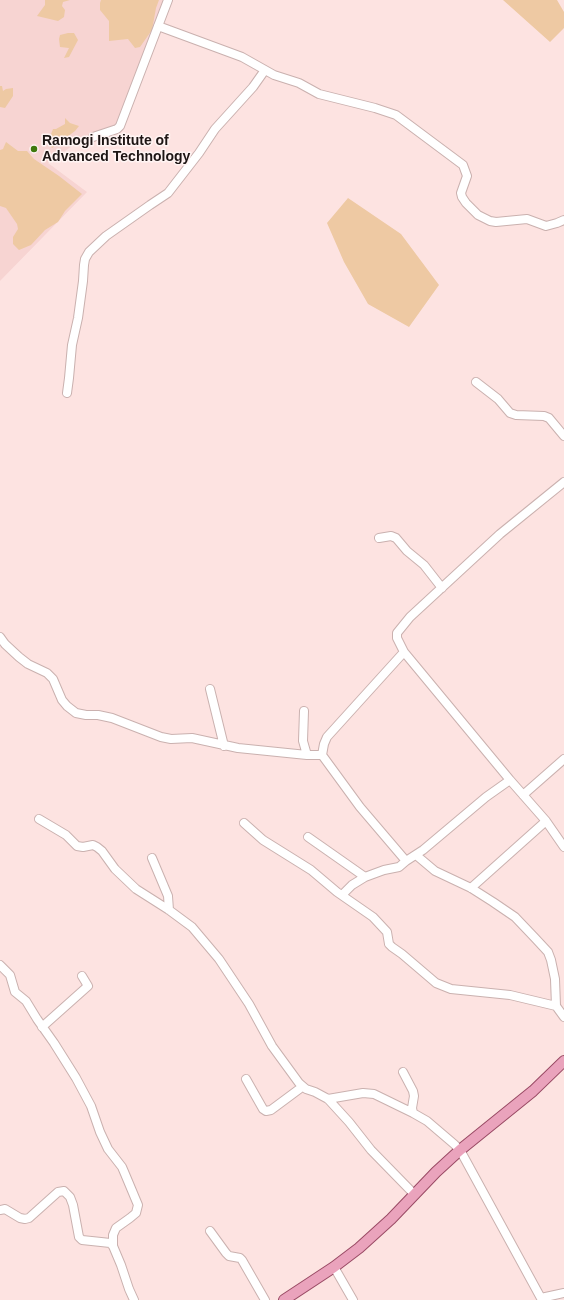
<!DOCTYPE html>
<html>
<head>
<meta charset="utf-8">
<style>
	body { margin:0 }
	canvas { display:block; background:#fde3e1 }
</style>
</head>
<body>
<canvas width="564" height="1300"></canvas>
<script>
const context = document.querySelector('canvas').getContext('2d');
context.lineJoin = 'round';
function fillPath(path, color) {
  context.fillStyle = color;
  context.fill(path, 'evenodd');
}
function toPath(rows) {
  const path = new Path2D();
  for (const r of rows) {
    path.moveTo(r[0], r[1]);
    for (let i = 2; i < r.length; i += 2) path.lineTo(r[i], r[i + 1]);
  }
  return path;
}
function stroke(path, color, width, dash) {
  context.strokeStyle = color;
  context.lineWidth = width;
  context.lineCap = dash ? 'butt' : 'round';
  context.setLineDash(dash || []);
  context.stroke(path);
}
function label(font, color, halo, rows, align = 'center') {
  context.font = font + ' Helvetica,sans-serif';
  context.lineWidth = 3;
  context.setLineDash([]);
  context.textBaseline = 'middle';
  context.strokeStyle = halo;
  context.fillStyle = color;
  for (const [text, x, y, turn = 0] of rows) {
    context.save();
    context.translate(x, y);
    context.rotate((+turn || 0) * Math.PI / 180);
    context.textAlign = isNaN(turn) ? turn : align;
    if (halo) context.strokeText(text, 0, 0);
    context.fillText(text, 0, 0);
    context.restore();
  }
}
const built = toPath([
	[0,0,163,0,117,125,97,132,82,139,48,163,87,192,0,281]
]);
const green = toPath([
	[45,0,70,0,63,2,62,6,65,10,64,17,58,21,37,16,45,5],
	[101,0,159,0,156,8,152,30,140,47,135,48,128,39,109,41,109,21,100,10,100,3],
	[503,0,557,0,564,12,564,28,550,42],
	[68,33,74,33,78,40,69,57,64,58,69,48,60,47,59,39,60,35],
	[0,86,2,86,3,91,6,89,13,88,13,96,5,108,0,107],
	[65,118,70,123,79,126,75,131,52,148,48,142,53,129,56,129,65,124],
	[6,142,18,151,27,151,34,159,59,176,82,194,65,211,58,222,45,230,31,245,19,250,13,244,13,237,18,229,17,224,6,208,0,206,0,150,3,149],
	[348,198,401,234,439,285,409,327,368,304,344,262,327,223]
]);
const minor = toPath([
	[158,26,242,57,274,75,299,83,319,94,375,108,396,115,463,165,467,176,461,193,462,197,466,203,478,215,490,221,496,222,527,219,546,226,557,223,564,220],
	[93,137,117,129,120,126,168,0],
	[476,382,498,399,510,413,516,415,544,416,549,418,564,436],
	[67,393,69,378,72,345,78,318,83,281,84,265,85,259,89,252,106,236,150,205,168,193,199,153,215,129,253,87,265,70],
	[564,482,500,534,410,617,397,633,397,638,404,652,510,780,546,821,564,847],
	[379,538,391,536,396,538,407,551,424,565,442,588],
	[0,637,5,644,19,657,28,664,47,673,53,679,62,700,67,706,76,713,86,715,98,715,112,718,161,737,171,739,192,738,238,748,307,755,322,755],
	[404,652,327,737,324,744,322,755,360,807,406,861],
	[210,689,224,746],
	[304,711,303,741,307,755],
	[523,795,564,759],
	[39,819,66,835,77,846,83,847,93,845,97,847,102,851,115,869,136,889,169,910,192,927,219,959,249,1004,272,1046,299,1083,306,1089,315,1092,328,1099,349,1122,371,1150,414,1194],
	[244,823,263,840,311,870,337,892,373,917,387,932,389,944,392,947,402,954,436,983,451,989,510,995,556,1006],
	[308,837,365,877],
	[416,855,435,871,471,888,493,902,515,917,535,938,548,952,551,960,555,979,556,1006,564,1017],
	[152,858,168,896,169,910],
	[471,888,546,821],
	[342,895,352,885,365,877,384,870,399,867,406,861,423,850,486,797,510,780],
	[0,965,10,975,15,992,26,1001,37,1019,54,1043,76,1078,91,1106,100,1132,108,1149,122,1167,125,1174,138,1205,136,1213,130,1218,116,1228,113,1235,113,1246],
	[42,1027,88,986,82,976],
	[403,1072,413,1091,414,1096,412,1108,413,1113,427,1121,454,1144,460,1150,542,1300],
	[246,1079,263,1109,266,1111,271,1110,302,1087],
	[328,1099,363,1093,374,1094,413,1113],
	[0,1210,5,1209,20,1218,25,1219,29,1218,58,1192,64,1191,70,1197,73,1205,79,1237,82,1240,101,1242,110,1243,113,1246,121,1265,129,1289,134,1300],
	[210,1231,226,1253,229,1256,240,1258,242,1260,265,1300],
	[334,1267,353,1300],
	[541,1298,564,1293]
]);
const major = toPath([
	[284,1300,334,1267,359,1248,391,1219,436,1172,460,1150,533,1091,564,1061]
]);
const markers = [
	[34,149,4,"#3f780d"]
];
const poiNames = [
	["Ramogi Institute of",42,141],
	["Advanced Technology",42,157]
];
fillPath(built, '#f7d4d2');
fillPath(green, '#eec9a3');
stroke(minor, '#cab1af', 10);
stroke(major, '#994a64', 12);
stroke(minor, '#fff', 8);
stroke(major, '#eaa3bc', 10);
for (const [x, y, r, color] of markers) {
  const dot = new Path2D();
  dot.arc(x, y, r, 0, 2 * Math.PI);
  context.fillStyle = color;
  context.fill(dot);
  stroke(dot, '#fff4f3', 1.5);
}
label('bold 14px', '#1d1514', '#fff4f3', poiNames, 'left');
</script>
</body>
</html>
